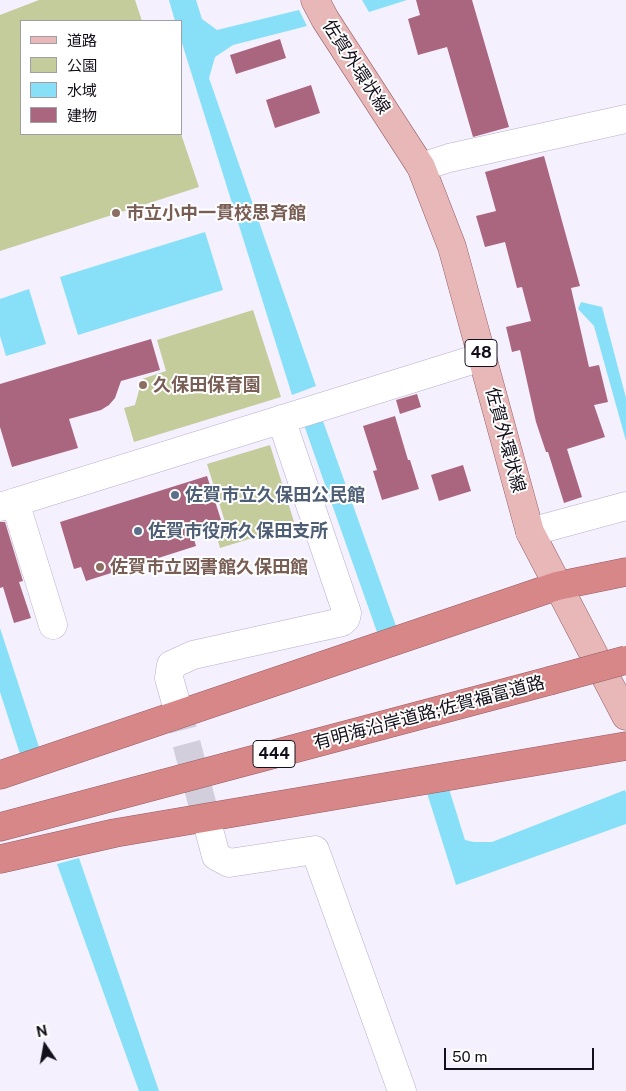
<!DOCTYPE html>
<html>
<head>
<meta charset="utf-8">
<style>
	body { margin:0 }
	#map { position:relative; width:626px; height:1091px; overflow:hidden; background:#f4f0fe; font-family:"Public Sans","Noto Sans JP",sans-serif }
	canvas { display:block }
	.legend { position:absolute; left:20px; top:20px; width:162px; height:115px; box-sizing:border-box; background:#fff; border:1px solid #a19fa4; margin:0; padding:6px 9px; list-style:none; font-size:15px; color:#14101b }
	.legend li { display:flex; align-items:center; gap:10px; height:25px }
	.legend b { width:25px; border:1px solid #a19fa4 }
	.north { position:absolute; left:20px; top:1021px; width:50px; height:50px; -webkit-text-stroke:4px #fff; paint-order:stroke; rotate:348deg; font-size:14px; font-weight:700; line-height:20px; text-align:center; color:#14101b }
	.north::after { content:''; display:block; margin:auto; width:18px; height:22px; background:#14101b; clip-path:polygon(50% 0,100% 100%,50% 72%,0 100%) }
	.scale { position:absolute; left:444px; top:1048px; width:150px; height:22px; box-sizing:border-box; border:2px solid #14101b; border-top:0; padding-left:6px; font-size:15px; line-height:18px; white-space:nowrap; color:#14101b; -webkit-text-stroke:4px #fff; paint-order:stroke }
</style>
</head>
<body>
<div id="map">
<canvas width="626" height="1091"></canvas>
<ul class="legend">
<li><b style="height:6px;background:#e8b7b8"></b>道路</li>
<li><b style="height:14px;background:#c4cc9c"></b>公園</li>
<li><b style="height:14px;background:#87e0f8"></b>水域</li>
<li><b style="height:14px;background:#aa667f"></b>建物</li>
</ul>
<div class="north">N</div>
<div class="scale">50 m</div>
</div>
<script>
const context = document.querySelector('canvas').getContext('2d');
context.lineJoin = 'round';
function fillPath(path, color) {
  context.fillStyle = color;
  context.fill(path, 'evenodd');
}
function toPath(rows) {
  const path = new Path2D();
  for (const r of rows) {
    path.moveTo(r[0], r[1]);
    for (let i = 2; i < r.length; i += 2) path.lineTo(r[i], r[i + 1]);
  }
  return path;
}
function stroke(path, color, width, dash) {
  context.strokeStyle = color;
  context.lineWidth = width;
  context.lineCap = dash ? 'butt' : 'round';
  context.setLineDash(dash || []);
  context.stroke(path);
}
function label(font, color, halo, rows, align = 'center') {
  context.font = font + ' "Public Sans","Noto Sans JP",sans-serif';
  context.lineWidth = 4;
  context.setLineDash([]);
  context.textBaseline = 'middle';
  context.strokeStyle = halo;
  context.fillStyle = color;
  for (const [text, x, y, turn = 0] of rows) {
    context.save();
    context.translate(x, y);
    context.rotate((+turn || 0) * Math.PI / 180);
    context.textAlign = isNaN(turn) ? turn : align;
    if (halo) context.strokeText(text, 0, 0);
    context.fillText(text, 0, 0);
    context.restore();
  }
}
const green = toPath([
	[39,0,135,0,142,21,21,21,21,134,181,134,199,187,0,251,0,15],
	[253,310,281,397,134,442,124,408,135,405,142,379,166,371,157,340],
	[270,445,295,525,220,548,214,526,225,522,207,464]
]);
const water = toPath([
	[169,0,196,0,202,19,217,30,299,10,307,26,233,45,215,57,209,78,316,386,292,395,181,40,181,21,175,21],
	[362,0,407,0,369,12],
	[205,232,223,290,78,335,60,277],
	[29,289,46,344,6,356,0,336,0,299],
	[581,302,602,307,626,398,626,441,594,326,578,309],
	[323,421,396,626,377,632,304,425],
	[0,628,39,747,20,754,0,692],
	[449,789,465,840,474,842,492,842,625,790,626,793,626,824,456,885,427,793],
	[79,858,159,1091,139,1091,57,864]
]);
const building = toPath([
	[416,0,472,0,509,127,473,137,447,47,418,55,408,19,420,15],
	[280,39,286,58,236,74,230,55],
	[311,85,320,113,275,128,266,100],
	[544,156,580,286,571,288,589,367,599,365,608,402,594,405,605,437,567,449,582,497,564,503,548,452,546,452,536,422,520,350,512,352,506,327,531,321,522,287,517,288,505,242,485,247,476,216,496,211,485,172],
	[151,339,160,370,121,381,115,398,109,405,101,410,69,419,78,448,12,467,0,427,0,384],
	[417,394,421,407,400,414,396,400],
	[395,416,408,460,410,460,419,489,382,500,373,471,377,470,363,426],
	[463,465,471,491,439,501,431,475],
	[207,476,221,520,191,529,196,546,86,581,81,567,74,569,60,522],
	[0,522,5,522,23,581,19,582,31,618,14,623,3,587,0,588]
]);
const minorTunnel = toPath([
	[176,703,208,826]
]);
const minor = toPath([
	[421,167,449,158,626,119],
	[15,502,53,625],
	[0,507,482,357],
	[530,532,626,506],
	[176,703,169,678,171,665,193,655,342,622,346,618,347,613,281,419],
	[208,826,216,856,229,863,315,850,402,1091]
]);
const major = toPath([
	[315,0,325,19,421,167,452,247,530,532,626,716]
]);
const highway = toPath([
	[0,775,557,586,626,572],
	[0,827,549,681],
	[0,859,115,833,626,746]
]);
const highwayBridge = toPath([
	[549,681,626,660]
]);
const markers = [
	[116,213,5,"#8d6e63"],
	[143,385,5,"#8d6e63"],
	[175,495,5,"#5c6f8a"],
	[138,531,5,"#5c6f8a"],
	[100,567,5,"#8d6e63"]
];
const shields = [
	[481,353,32],
	[274,754,42]
];
const shieldNames = [
	["48",481,353],
	["444",274,754]
];
const streetNames = [
	["佐賀外環状線",356,67,57],
	["佐賀外環状線",505,440,75],
	["有明海沿岸道路;佐賀福富道路",429,713,-15]
];
const educationNames = [
	["市立小中一貫校思斉館",126,213],
	["久保田保育園",153,385],
	["佐賀市立図書館久保田館",110,567]
];
const serviceNames = [
	["佐賀市立久保田公民館",185,495],
	["佐賀市役所久保田支所",148,531]
];
fillPath(green, '#c4cc9c');
fillPath(water, '#87e0f8');
fillPath(building, '#aa667f');
stroke(minorTunnel, '#d2cedc', 28, [28, 14]);
stroke(minor, '#b8aecd', 29);
stroke(major, '#935d62', 29);
stroke(highway, '#935d62', 29);
stroke(minor, '#fff', 28);
stroke(major, '#e8b7b8', 28);
stroke(highway, '#d88788', 28);
stroke(highwayBridge, '#935d62', 29, []);
stroke(highwayBridge, '#d88788', 28);
for (const [x, y, r, color] of markers) {
  const dot = new Path2D();
  dot.arc(x, y, r, 0, 2 * Math.PI);
  context.fillStyle = color;
  context.fill(dot);
  stroke(dot, '#fff', 2);
}
for (const [x, y, w] of shields) {
  const box = new Path2D();
  box.roundRect(x - w / 2, y - 13.5, w, 27, 4);
  context.fillStyle = '#fff';
  context.fill(box);
  stroke(box, '#14101b', 1);
}
label('bold 16px', '#14101b', null, shieldNames);
label('18px', '#14101b', '#fff', streetNames);
label('bold 18px', '#785e54', '#fff', educationNames, 'left');
label('bold 18px', '#4e5e75', '#fff', serviceNames, 'left');
</script>
</body>
</html>
